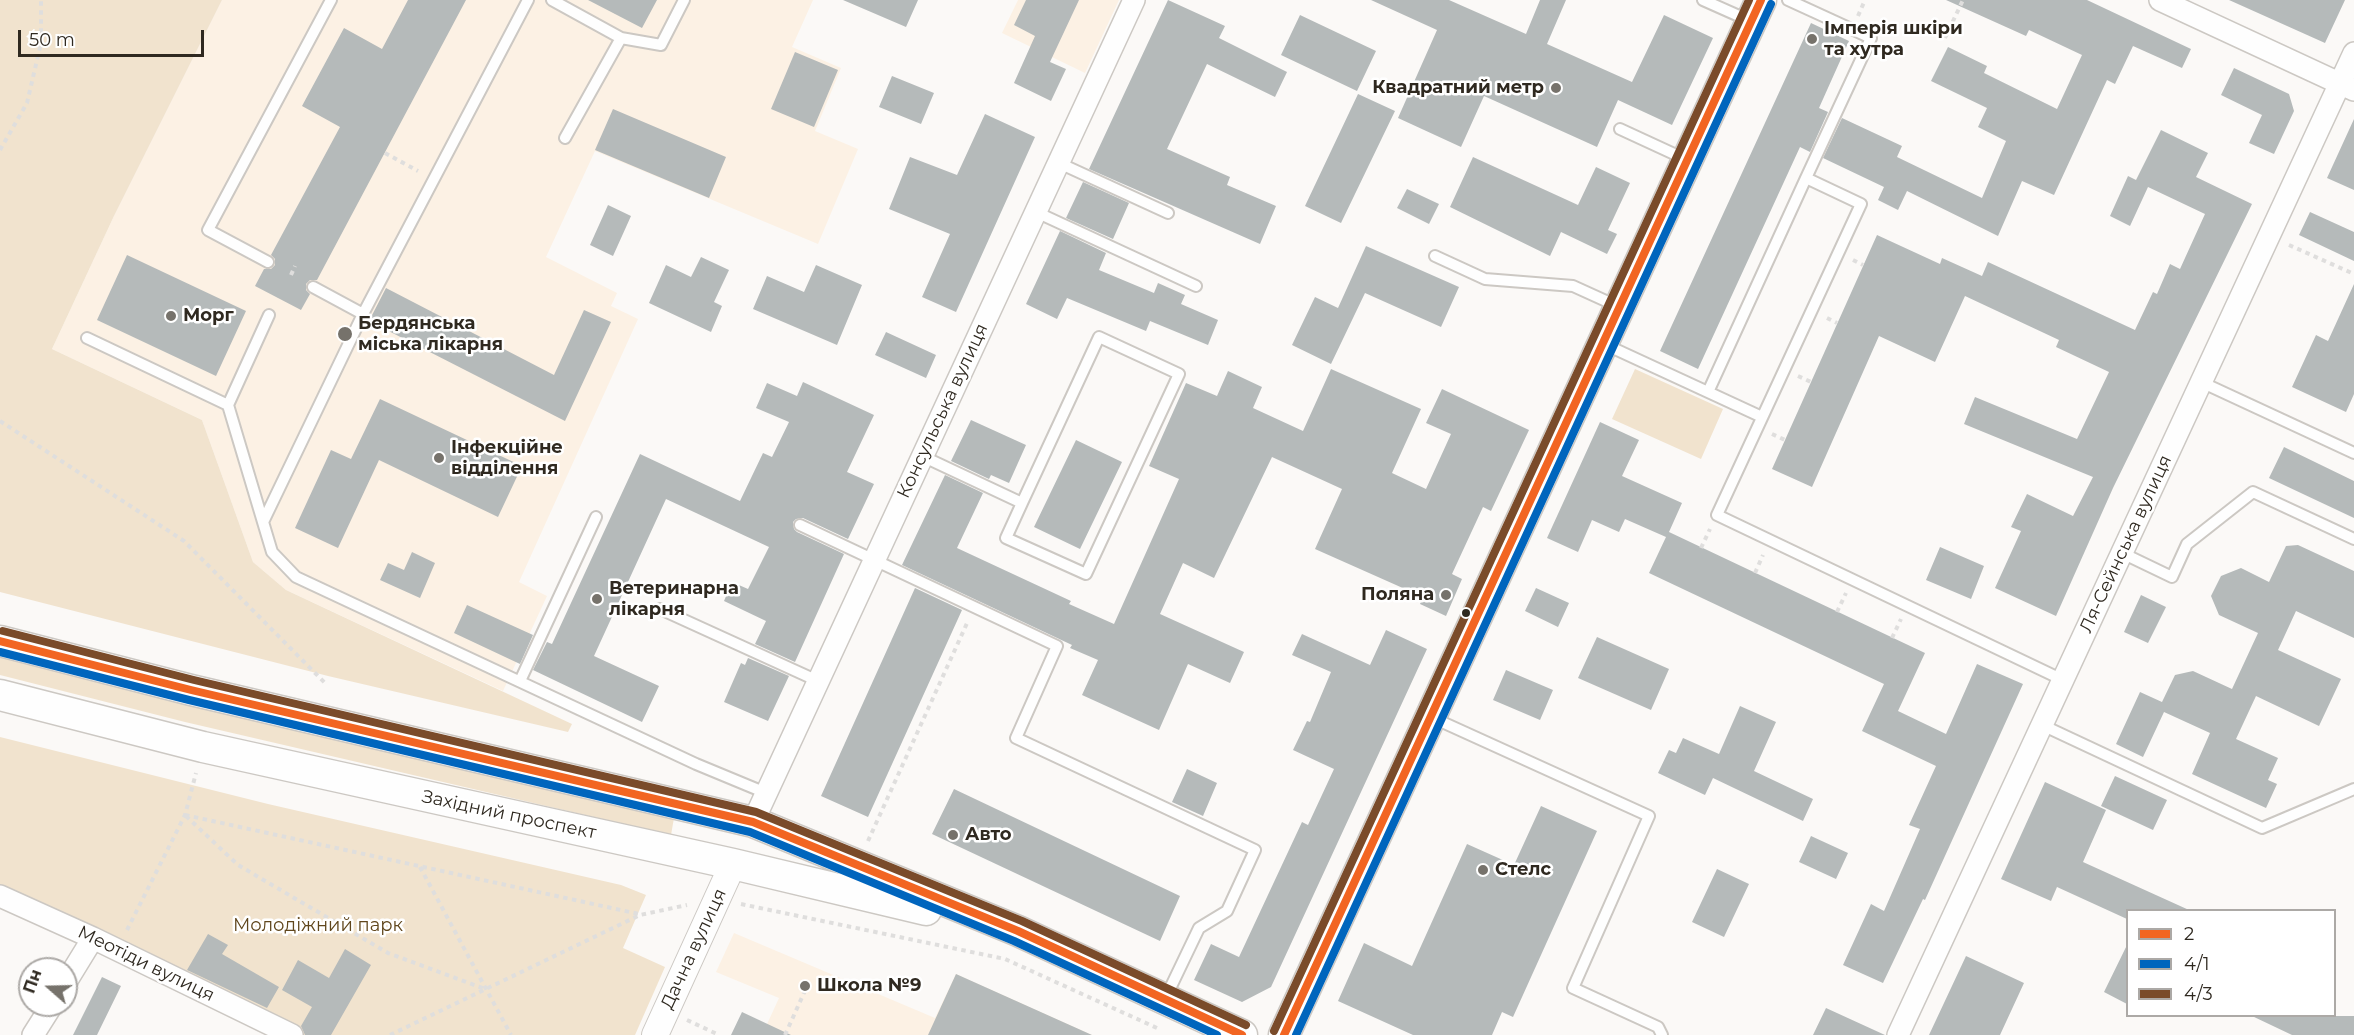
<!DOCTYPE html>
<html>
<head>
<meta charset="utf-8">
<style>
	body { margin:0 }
	#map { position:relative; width:2354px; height:1035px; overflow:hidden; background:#fbf9f7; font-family:Montserrat,sans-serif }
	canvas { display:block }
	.legend { position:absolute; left:2126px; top:909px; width:210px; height:108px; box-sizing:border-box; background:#fff; border:2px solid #aca9a6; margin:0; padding:8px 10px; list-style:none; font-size:18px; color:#2f2920 }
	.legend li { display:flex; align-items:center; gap:12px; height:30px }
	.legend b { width:30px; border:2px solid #aca9a6 }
	.north { position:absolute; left:18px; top:957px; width:60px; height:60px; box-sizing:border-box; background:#fff; border:2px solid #aca9a6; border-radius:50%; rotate:290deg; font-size:16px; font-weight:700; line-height:24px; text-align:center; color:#2f2920 }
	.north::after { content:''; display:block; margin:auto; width:21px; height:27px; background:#76726b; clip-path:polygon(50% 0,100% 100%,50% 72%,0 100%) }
	.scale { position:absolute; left:18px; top:30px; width:186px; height:27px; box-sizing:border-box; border:3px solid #2f2920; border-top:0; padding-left:8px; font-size:18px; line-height:21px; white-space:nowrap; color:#2f2920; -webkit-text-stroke:4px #fff; paint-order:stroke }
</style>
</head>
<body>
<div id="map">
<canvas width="2354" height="1035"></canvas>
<ul class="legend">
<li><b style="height:8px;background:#f26522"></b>2</li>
<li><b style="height:8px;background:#0065bd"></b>4/1</li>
<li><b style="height:8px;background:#7a4b2a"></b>4/3</li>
</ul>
<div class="north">Пн</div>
<div class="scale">50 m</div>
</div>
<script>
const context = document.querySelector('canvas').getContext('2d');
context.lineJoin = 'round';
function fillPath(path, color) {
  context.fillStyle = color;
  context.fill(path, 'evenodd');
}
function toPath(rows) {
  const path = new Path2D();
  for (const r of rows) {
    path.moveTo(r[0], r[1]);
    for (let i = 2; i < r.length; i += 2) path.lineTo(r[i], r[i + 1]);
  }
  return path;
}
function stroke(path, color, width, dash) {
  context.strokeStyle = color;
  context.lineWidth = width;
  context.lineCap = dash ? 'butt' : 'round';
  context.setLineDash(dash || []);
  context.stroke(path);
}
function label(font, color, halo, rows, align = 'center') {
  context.font = font + ' Montserrat,sans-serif';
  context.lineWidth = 5;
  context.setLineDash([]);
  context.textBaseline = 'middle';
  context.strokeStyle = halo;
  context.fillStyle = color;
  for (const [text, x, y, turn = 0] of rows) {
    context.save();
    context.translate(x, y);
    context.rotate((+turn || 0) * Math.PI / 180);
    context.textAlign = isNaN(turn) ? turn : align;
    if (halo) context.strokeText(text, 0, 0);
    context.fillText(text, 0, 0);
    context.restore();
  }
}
const built = toPath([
	[222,0,813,0,792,47,841,68,815,131,858,149,818,244,595,151,546,257,617,293,611,306,638,319,519,582,547,596,503,691,286,590,253,562,202,420,52,349,114,216],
	[1018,0,1119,0,1085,73,1002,33],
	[734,933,935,1018,956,974,1092,1035,762,1035,779,998,716,972]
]);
const green = toPath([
	[0,0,222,0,114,216,52,349,202,420,253,562,286,590,572,724,568,732,328,676,0,592],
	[1635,369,1723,409,1701,459,1612,419],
	[0,657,190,706,674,818,671,835,185,722,0,675],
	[0,737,268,804,621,885,646,895,623,948,665,967,635,1035,292,1035,0,896]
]);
const building = toPath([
	[408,0,466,0,317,280,310,280,306,284,306,290,310,294,301,310,255,286,264,269,271,269,275,265,275,259,271,255,340,127,302,106,344,28,382,49],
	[588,0,657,0,642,28],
	[843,0,918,0,906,27],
	[1026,0,1079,0,1050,62,1066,69,1051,101,1014,83,1035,36,1014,25],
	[1168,0,1225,26,1219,38,1287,72,1275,97,1207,64,1167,149,1230,177,1227,185,1276,206,1260,244,1089,169],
	[1371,0,1449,0,1526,34,1540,0,1566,0,1547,44,1632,82,1664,15,1713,38,1672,125,1618,100,1597,147,1484,96,1461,147,1398,118,1437,30],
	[1946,0,2087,0,2191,49,2182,68,2133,46,2115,84,2107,80,2054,195,2022,181,1998,236,1907,191,1898,210,1878,200,1884,187,1823,158,1842,118,1902,146,1897,157,1982,198,2006,141,1978,127,1987,108,1931,81,1948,47,1987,66,1984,73,2057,109,2082,55,2029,30,2026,36],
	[2229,0,2345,0,2325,43],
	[1300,15,1376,51,1357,91,1281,55],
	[1811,23,1849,41,1819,108,1828,112,1810,152,1800,147,1698,369,1660,351],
	[795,52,838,70,814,127,771,109],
	[2234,68,2289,94,2294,111,2274,154,2249,143,2262,115,2221,95],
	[892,76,934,93,921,124,879,107],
	[1358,94,1395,111,1341,223,1305,206],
	[613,109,726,157,709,198,595,150],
	[985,114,1035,137,956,312,922,297,950,234,889,209,910,157,957,175],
	[2354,119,2354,190,2327,178],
	[2161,130,2208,153,2196,177,2252,204,2113,488,2056,616,1995,588,2021,531,2011,527,2027,494,2073,516,2093,477,1964,424,1975,397,2077,439,2109,372,2056,347,2059,340,1965,296,1935,362,1879,336,1812,487,1772,469,1877,235,1940,264,1942,258,1982,276,1988,262,2135,330,2153,292,2157,294,2170,264,2180,269,2205,214,2148,187,2130,226,2110,216,2128,176,2136,180],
	[1473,157,1578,205,1596,167,1630,183,1608,230,1617,234,1607,254,1561,232,1550,256,1450,207],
	[1083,182,1129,203,1113,239,1066,218],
	[1407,189,1439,204,1429,224,1397,208],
	[608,205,631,216,613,256,590,245],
	[2310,212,2354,232,2354,261,2299,235],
	[1060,231,1106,253,1099,270,1154,293,1158,283,1185,295,1181,304,1218,320,1208,345,1150,321,1146,331,1067,298,1057,319,1026,304],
	[1366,246,1459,287,1441,327,1365,293,1331,364,1292,345,1315,297,1338,308],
	[127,255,246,311,216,376,97,320],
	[701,257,729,270,714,302,722,306,711,332,649,303,666,265,691,277],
	[816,265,862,285,837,345,753,309,767,276,804,292],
	[2354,284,2354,394,2346,412,2292,387,2316,335,2328,341],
	[386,288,554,375,584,310,611,322,565,421,369,321],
	[886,332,936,355,926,378,875,355],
	[1331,369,1421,409,1392,473,1426,489,1451,434,1426,423,1442,389,1529,430,1491,511,1483,507,1452,574,1462,579,1446,616,1420,604,1423,597,1315,549,1342,489,1272,457,1214,578,1183,563,1160,614,1244,652,1230,683,1188,664,1159,730,1082,695,1098,660,1070,648,1072,645,902,565,945,475,983,493,957,548,1071,601,1069,604,1114,624,1179,479,1149,466,1186,383,1217,396,1228,371,1262,387,1253,408,1303,431],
	[803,382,874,415,847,472,874,484,848,539,803,518,796,519,793,522,794,529,797,532,844,554,795,662,755,644,766,621,724,601,732,582,748,589,769,547,666,499,594,656,659,686,642,722,533,670,547,642,552,644,640,454,740,501,763,453,772,457,789,422,756,408,767,383,797,396],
	[380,399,522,466,498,517,379,460,338,548,295,528,331,450,351,459],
	[971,420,1026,445,1009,483,991,475,989,479,951,461],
	[1600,422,1639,440,1622,476,1682,503,1669,532,1925,653,1898,711,1946,734,1977,664,2023,684,1925,900,1923,899,1883,983,1843,965,1871,904,1884,911,1920,829,1909,825,1936,766,1862,731,1884,684,1649,573,1666,537,1625,519,1619,532,1592,520,1578,552,1547,538],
	[1076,440,1122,462,1080,549,1034,527],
	[2284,447,2354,481,2354,518,2269,478],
	[2298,545,2354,571,2354,638,2296,611,2278,650,2341,679,2319,726,2256,696,2236,739,2278,758,2268,780,2277,784,2266,808,2192,774,2210,733,2164,712,2143,757,2116,744,2140,692,2162,702,2175,675,2193,671,2232,689,2258,633,2219,615,2211,596,2221,576,2241,568,2269,582,2286,546],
	[1940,547,1984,566,1971,599,1926,580],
	[412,552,435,563,420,598,380,580,388,563,404,570],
	[915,588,962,610,868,817,821,796],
	[1536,588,1569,603,1558,627,1525,611],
	[2141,595,2166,607,2148,643,2124,632],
	[467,605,533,635,520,664,454,633],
	[1386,630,1427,649,1271,987,1242,1002,1194,980,1211,944,1239,957,1302,822,1308,825,1334,769,1293,750,1307,721,1310,722,1331,672,1292,655,1302,634,1370,665],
	[1597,637,1669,669,1651,710,1578,678],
	[748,658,789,676,768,721,724,702,741,663,745,665],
	[1506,670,1553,690,1540,720,1493,700],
	[1740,706,1776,722,1754,771,1813,799,1803,821,1713,778,1705,795,1658,773,1669,750,1676,753,1683,738,1719,754],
	[1187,769,1217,783,1203,816,1172,802],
	[2115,776,2167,800,2153,830,2101,806],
	[2045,782,2106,810,2083,862,2189,910,2127,910,2127,919,2057,887,2051,901,2001,879],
	[954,789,1180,896,1160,941,932,834],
	[1541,806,1597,831,1513,1017,1502,1012,1492,1035,1413,1035,1338,1001,1364,943,1412,966,1467,844,1514,865],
	[1811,836,1848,853,1836,879,1799,862],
	[1717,869,1749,884,1724,937,1692,922],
	[208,934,228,945,222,954,279,987,267,1008,187,970],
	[2127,945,2127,1004,2104,992],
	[345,949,371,965,331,1035,305,1035,301,1026,312,1007,282,990,298,960,329,978],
	[1966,956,2024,983,2000,1035,1929,1035],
	[956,974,1092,1035,928,1035],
	[102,977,121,986,97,1035,73,1035],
	[1826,1008,1885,1035,1813,1035],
	[742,1012,791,1035,731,1035],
	[2252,1016,2354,1016,2354,1035,2292,1035]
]);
const path = toPath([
	[1858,16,1865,0],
	[1945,38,1963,0],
	[0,150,27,103,41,43,41,0],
	[385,153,418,171],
	[2289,245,2354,274],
	[1853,260,1863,265],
	[291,275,295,266],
	[1827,318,1837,323],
	[1798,376,1811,382],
	[0,421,184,541,326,684],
	[1772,434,1785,440],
	[1701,548,1710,529],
	[1755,573,1763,555],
	[1837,612,1846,593],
	[1892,638,1901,619],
	[185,815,639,914],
	[186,816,238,865,388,953,485,989],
	[868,841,968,621],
	[420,867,511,1035],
	[741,904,1005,959,1157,1028],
	[127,930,185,815,196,773],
	[687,1020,719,1035],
	[390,1035,640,915,687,905],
	[785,1035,808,984]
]);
const service = toPath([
	[552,0,621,38,661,45,684,0],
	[1703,0,1748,20],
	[1788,0,1871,38,1806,178],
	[1620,129,1685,159],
	[565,138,621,38],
	[1059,163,1168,213],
	[1036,212,1196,286],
	[1435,256,1485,279,1573,286,1617,306],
	[268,262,208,230,331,0],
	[313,287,363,314],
	[269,315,228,405,263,522,363,314,528,0],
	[87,338,228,405],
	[1604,344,1762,417],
	[2201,382,2354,453],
	[1708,392,1806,178,1861,204,1717,515,2063,680],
	[922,456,1022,503,1099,337,1179,374,1086,574,1006,538,1022,503],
	[263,522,272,552,296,577,696,764,766,793],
	[800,525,1057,646,1016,738,1255,850,1227,911,1199,928,1165,999],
	[2122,553,2172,577,2187,544,2253,492,2354,539],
	[660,609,818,681],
	[520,681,596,517],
	[1431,717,1649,816,1573,988,1658,1027,1662,1035],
	[2042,725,2262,828,2354,789]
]);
const minor = toPath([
	[2160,0,2354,90],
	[753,822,1134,0],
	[0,896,93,938,292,1035],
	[66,982,93,938],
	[33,1035,52,1005],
	[1898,1035,2354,53]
]);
const tertiary = toPath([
	[655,1035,733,864]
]);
const secondary = toPath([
	[0,641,191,690,753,822,1018,931,1242,1035],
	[0,695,203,747,733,864,926,910],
	[1284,1035,1761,0]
]);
const bus1 = toPath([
	[0,641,191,690,753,822,1018,931,1242,1035],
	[1284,1035,1761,0]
]);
const bus2 = toPath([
	[0,652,189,700,750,832,1014,941,1217,1035],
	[1296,1035,1771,4]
]);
const bus3 = toPath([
	[3,631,194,680,756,812,1022,921,1246,1025],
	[1274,1031,1749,0]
]);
const markers = [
	[1812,39,6,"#76726b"],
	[1556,88,6,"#76726b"],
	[171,316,6,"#76726b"],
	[345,334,8,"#76726b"],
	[439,458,6,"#76726b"],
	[1446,595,6,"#76726b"],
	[597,599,6,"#76726b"],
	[1466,613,5,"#2f2920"],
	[953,835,6,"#76726b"],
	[1483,870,6,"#76726b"],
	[805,986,6,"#76726b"]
];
const poiNames = [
	["Імперія шкіри",1824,29],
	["та хутра",1824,50],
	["Квадратний метр",1544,88,"right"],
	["Морг",183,316],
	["Бердянська",358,324],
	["міська лікарня",358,345],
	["Інфекційне",451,448],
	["відділення",451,469],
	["Ветеринарна",609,589],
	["лікарня",609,610],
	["Поляна",1434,595,"right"],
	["Авто",965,835],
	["Стелс",1495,870],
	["Школа №9",817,986]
];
const streetNames = [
	["Консульська вулиця",943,411,-65],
	["Ля-Сейнська вулиця",2126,544,-65],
	["Західний проспект",509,815,12],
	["Дачна вулиця",694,949,-65],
	["Меотіди вулиця",146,964,26]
];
const parkNames = [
	["Молодіжний парк",318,926]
];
fillPath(built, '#fcf1e4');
fillPath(green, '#f1e3ce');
fillPath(building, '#b5baba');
stroke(service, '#ccc8c3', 14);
stroke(minor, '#ccc8c3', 24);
stroke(tertiary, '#ccc8c3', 28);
stroke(secondary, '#ccc8c3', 33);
stroke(path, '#dfdedd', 4, [4.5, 4.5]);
stroke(service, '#fefefe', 10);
stroke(minor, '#fefefe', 21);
stroke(tertiary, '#fefefe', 26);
stroke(secondary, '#fefefe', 30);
stroke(bus1, '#f26522', 8);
stroke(bus2, '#0065bd', 8);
stroke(bus3, '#7a4b2a', 8);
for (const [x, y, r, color] of markers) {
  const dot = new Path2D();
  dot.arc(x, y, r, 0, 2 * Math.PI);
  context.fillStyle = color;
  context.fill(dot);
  stroke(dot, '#fff', 2);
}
label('bold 18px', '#2f2920', '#fff', poiNames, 'left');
label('18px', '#2f2920', '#fff', streetNames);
label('18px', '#60461c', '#fff', parkNames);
</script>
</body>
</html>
